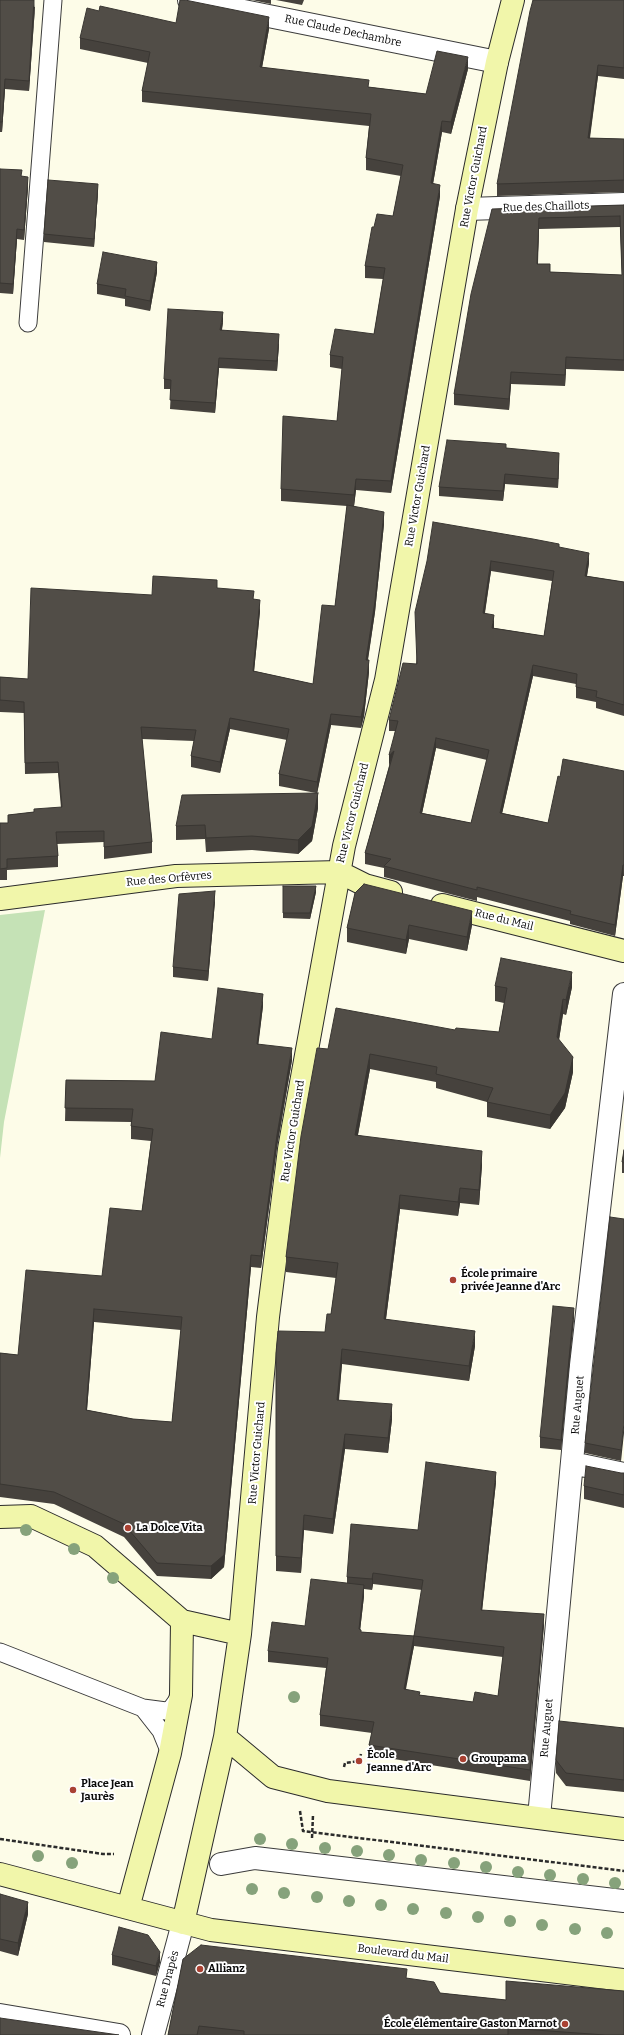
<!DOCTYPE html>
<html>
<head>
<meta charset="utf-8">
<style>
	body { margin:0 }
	canvas { display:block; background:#fdfce8 }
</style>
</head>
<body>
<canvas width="624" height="2035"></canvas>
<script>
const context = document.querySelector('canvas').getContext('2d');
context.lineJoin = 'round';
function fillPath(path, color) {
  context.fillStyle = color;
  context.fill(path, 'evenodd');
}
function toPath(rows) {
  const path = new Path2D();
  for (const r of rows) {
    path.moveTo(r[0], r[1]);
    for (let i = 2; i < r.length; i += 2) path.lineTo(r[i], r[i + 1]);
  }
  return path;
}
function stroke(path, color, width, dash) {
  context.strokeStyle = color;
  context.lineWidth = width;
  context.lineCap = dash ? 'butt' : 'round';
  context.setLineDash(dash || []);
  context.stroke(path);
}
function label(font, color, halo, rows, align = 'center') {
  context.font = font + ' Bitter,serif';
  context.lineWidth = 4;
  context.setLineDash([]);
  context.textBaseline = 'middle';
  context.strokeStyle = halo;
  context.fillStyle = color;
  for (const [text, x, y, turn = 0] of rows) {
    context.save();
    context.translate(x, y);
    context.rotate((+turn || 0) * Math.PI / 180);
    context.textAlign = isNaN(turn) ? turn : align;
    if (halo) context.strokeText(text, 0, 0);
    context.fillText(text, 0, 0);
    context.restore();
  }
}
const green = toPath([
	[45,910,4,1122,0,1158,0,915]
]);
const path = toPath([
	[344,1767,345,1763,359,1761,361,1754],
	[300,1811,303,1831,624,1871],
	[312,1838,313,1815],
	[0,1839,103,1854,114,1854]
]);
const lane = toPath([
	[28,323,53,0],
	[0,1652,143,1708,166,1711,171,1709,181,1695],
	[143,1708,161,1731,170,1753]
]);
const street = toPath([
	[189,0,497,62],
	[467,209,624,204],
	[572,1463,624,1474],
	[539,1817,581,1365,624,994],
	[221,1864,255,1858,624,1901],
	[0,2015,119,2035],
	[153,2035,183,1923]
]);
const secondary = toPath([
	[0,899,176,876,339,872,365,885,391,892],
	[442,905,624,951],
	[0,1517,31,1516,95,1546,182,1621,240,1634,225,1737,183,1923],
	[240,1634,268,1317,289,1149,344,846,386,680,467,209,497,62,513,0],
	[225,1737,273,1777,328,1791,624,1829],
	[0,1874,211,1930,624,1980],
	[128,1908,170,1753,181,1695,182,1621]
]);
const trees = [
	[26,1530],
	[74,1549],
	[113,1578],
	[294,1697],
	[260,1839],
	[292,1844],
	[325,1848],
	[357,1851],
	[389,1855],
	[38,1856],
	[421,1860],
	[72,1863],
	[454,1863],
	[486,1867],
	[518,1872],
	[550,1875],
	[583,1879],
	[615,1883],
	[252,1889],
	[284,1893],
	[317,1897],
	[349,1901],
	[381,1905],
	[413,1909],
	[446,1913],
	[478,1917],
	[510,1921],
	[542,1925],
	[575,1929],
	[607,1933]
];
const wall = toPath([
	[0,0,35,7,29,91,5,89,2,132,0,132],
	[252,0,271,0,271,4],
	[276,0,304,0,302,5],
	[624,0,624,79,598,76,590,138,624,139,624,192,497,196,497,184],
	[99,11,176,23,269,29,262,67,369,87,426,94,468,69,451,134,442,132,433,184,440,196,391,493,356,490,354,506,384,524,375,612,368,660,369,672,364,716,361,728,331,725,317,793,318,808,312,841,298,854,252,850,206,852,205,839,176,840,176,826,316,793,279,786,279,774,287,740,230,729,220,773,191,767,191,756,194,741,142,739,152,842,152,853,104,859,104,842,57,844,58,856,58,867,7,870,7,880,0,880,0,823,8,823,8,815,34,812,61,808,58,773,25,774,24,713,0,712,0,677,28,679,152,595,217,588,254,599,260,611,254,671,313,684,335,606,347,506,281,501,281,489,337,421,342,369,330,367,330,355,374,334,383,279,365,278,365,266,374,227,393,216,401,176,366,170,366,158,369,126,142,102,142,91,148,63,80,49,80,38],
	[0,169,22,176,28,187,24,240,17,239,13,294,0,293],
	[98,192,94,247,44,242,44,234],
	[624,205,624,371,566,369,565,386,511,384,509,410,454,405,454,394,492,209],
	[620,227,622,275,550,272,538,264,539,229],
	[157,272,150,311,125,306,125,299,97,294,97,284],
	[223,322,222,330,279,344,277,371,219,368,215,413,170,409,171,389,164,389,164,379],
	[506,448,559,462,558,488,505,484,503,501,439,496,439,487],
	[559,547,589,563,587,576,624,582,624,716,596,708,596,702,576,698,576,684,533,676,502,813,548,823,624,771,624,876,623,876,615,936,570,924,570,921,477,897,477,901,384,877,384,868,365,864,365,853,389,766,395,731,389,731,389,720,416,664,427,561],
	[491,571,552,581,544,636,494,628,494,626,485,613],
	[436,748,487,760,471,823,422,813],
	[283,886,316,892,310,919,283,918],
	[355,893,472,925,467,951,409,939,406,954,347,942,347,928],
	[215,901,208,981,173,977,173,967],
	[495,986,572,987,566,1015,563,1014,559,1040,573,1072,565,1108,550,1129,487,1117,487,1102,436,1088,436,1082,370,1069,358,1135,482,1165,479,1205,460,1203,458,1216,400,1209,386,1319,475,1346,469,1381,342,1364,339,1400,392,1419,388,1453,345,1449,333,1534,304,1530,301,1573,276,1571,276,1353,325,1332,331,1314,336,1278,286,1272,286,1257,328,1049,455,1030,499,1032,504,1003,495,1001],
	[263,1006,258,1044,292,1060,277,1147,261,1268,251,1267,224,1567,211,1579,157,1576,124,1537,54,1504,0,1497,0,1353,18,1355,102,1276,142,1211,151,1141,131,1139,131,1122,65,1121,66,1080,155,1081,212,1039],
	[94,1322,181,1330,172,1422,133,1419,87,1410],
	[624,1150,624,1173,622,1173,622,1162],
	[624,1219,621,1461,585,1453,585,1443],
	[574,1318,561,1450,540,1448,540,1437],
	[621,1473,624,1473,624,1508,584,1499,584,1486],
	[496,1482,482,1610,544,1625,530,1781,369,1755,369,1745,372,1733,320,1726,320,1715,326,1668,268,1662,268,1651,305,1626,347,1583,347,1577,418,1530],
	[373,1584,422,1590,414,1636,361,1632,360,1630,364,1596,364,1589,372,1590],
	[414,1646,503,1657,498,1696,473,1702,420,1695,405,1689],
	[624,1728,624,1792,566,1786,556,1773,556,1760],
	[0,1894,28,1914,18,1956,0,1951],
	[112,1955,160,1962,156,1976,112,1965],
	[183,1959,407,1978,440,1993,506,2000,624,2035,168,2035]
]);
const shadedWall = toPath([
	[35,0,35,7,29,91,29,81],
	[269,17,269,29,260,79,260,67],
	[468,57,468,69,451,134,451,122],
	[598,65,598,76,588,149,588,138],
	[5,79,5,89,2,132,2,122],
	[442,121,442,132,431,195,431,183],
	[28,177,28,187,24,240,24,230],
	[98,184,98,192,94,247,94,239],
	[440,185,440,196,391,493,391,481],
	[539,218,539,229,537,275,537,264],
	[17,229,17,239,13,294,13,284],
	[157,262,157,272,150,311,150,301],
	[223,312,223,322,220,340,220,330],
	[279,334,279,344,277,371,277,361],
	[566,357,566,369,565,386,565,375],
	[219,358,219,368,215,413,215,403],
	[511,372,511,384,509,410,509,399],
	[559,453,559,462,558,488,558,479],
	[505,474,505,484,503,501,503,491],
	[356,479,356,490,354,506,354,495],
	[384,512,384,524,375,612,366,671,366,660],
	[589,553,589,563,585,587,585,576],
	[491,561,491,571,483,624,483,613],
	[260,600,260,611,253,682,253,671],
	[494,615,494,626,492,638,492,628],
	[369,660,369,672,364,716,361,728,361,717],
	[533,665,533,676,500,823,500,813],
	[331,714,331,725,317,794,317,782],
	[230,718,230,729,220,773,220,762],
	[436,738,436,748,420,823,420,813],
	[394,751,389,766,389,755],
	[318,793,318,808,312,841,298,854,298,840],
	[623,865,623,876,615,936,615,925],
	[316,886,316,892,310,919,310,913],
	[215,891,215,901,208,981,208,971],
	[472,911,472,925,467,951,467,937],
	[409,925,409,939,406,954,406,940],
	[572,972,572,987,566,1015,566,1000],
	[263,994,263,1006,257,1056,257,1044],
	[563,999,563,1014,557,1052,557,1037],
	[292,1048,292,1060,277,1147,261,1268,261,1256,277,1135],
	[370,1054,370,1069,355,1150,355,1135],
	[573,1057,573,1072,565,1108,550,1129,550,1115],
	[482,1151,482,1165,479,1205,479,1190],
	[460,1188,460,1203,458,1216,458,1202],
	[400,1195,400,1209,384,1334,384,1319],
	[251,1255,251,1267,224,1567,211,1579,211,1566],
	[574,1308,574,1318,561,1450,561,1440],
	[94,1309,94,1322,86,1422,86,1410],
	[475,1331,475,1346,469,1381,469,1366],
	[342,1349,342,1364,337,1415,337,1400],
	[392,1404,392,1419,388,1453,388,1438],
	[624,1423,624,1433,621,1461,621,1450],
	[345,1434,345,1449,333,1534,333,1519],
	[496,1472,496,1482,481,1621,481,1610],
	[304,1515,304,1530,301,1573,301,1558],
	[373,1573,373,1584,372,1590,372,1579],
	[364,1585,364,1596,359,1640,359,1629],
	[544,1614,544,1625,530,1781,530,1770],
	[414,1636,414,1646,404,1700,404,1689],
	[28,1902,28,1914,18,1956,18,1943],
	[160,1952,160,1962,156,1976,156,1966]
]);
const building = toPath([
	[0,0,34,0,29,81,5,79,2,122,0,122,0,0],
	[180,0,185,0,269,17,260,67,369,80,368,87,426,94,437,51,468,57,451,122,442,121,431,183,440,185,391,481,356,479,354,495,281,489,283,416,337,421,343,357,330,355,335,329,374,334,385,268,365,266,372,227,374,227,377,214,393,216,403,165,366,158,371,114,142,91,150,52,80,38,87,8,99,11,100,6,176,23,180,0],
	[533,0,624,0,624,68,598,65,588,138,624,139,624,180,497,184,530,11,533,0],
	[0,169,22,170,21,176,28,177,24,230,17,229,13,284,0,283,0,169],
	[48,180,98,184,94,239,44,234,48,180],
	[624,205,624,360,566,357,565,375,511,372,509,399,454,394,471,294,492,209,624,205],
	[620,216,622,275,550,272,550,264,537,264,539,218,620,216],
	[103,252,157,262,150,301,125,296,126,289,97,284,103,252],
	[168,309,223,312,220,330,279,334,277,361,219,358,215,403,170,400,171,380,164,379,168,309],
	[447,440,506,444,506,448,559,453,558,479,505,474,503,491,439,487,447,440],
	[347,505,384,512,375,601,366,660,369,660,364,704,361,717,331,714,317,782,279,774,289,729,230,718,220,762,191,756,196,730,141,727,152,842,104,847,104,831,56,832,58,856,7,859,7,868,0,869,0,823,8,823,8,815,34,812,34,809,62,807,58,762,25,763,24,702,0,700,0,677,28,679,31,588,152,595,153,576,217,580,217,588,254,591,253,599,260,600,253,671,313,684,322,605,335,606,347,505],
	[433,522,533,539,559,544,559,547,589,553,585,576,624,582,624,705,596,697,597,691,576,687,577,674,533,665,500,813,548,823,558,776,560,777,563,759,624,771,624,865,623,865,615,925,570,914,571,911,477,887,477,890,384,866,391,859,365,853,394,751,389,755,398,721,389,720,403,663,417,664,415,612,427,561,433,522],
	[491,561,554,571,544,636,492,628,494,615,483,613,491,561],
	[436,738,489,750,471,823,420,813,436,738],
	[318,793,312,826,298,840,252,836,206,838,205,825,176,826,182,795,318,793],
	[364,884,472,911,467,937,409,925,406,940,347,928,355,893,364,884],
	[283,886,316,886,310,913,283,913,283,886],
	[215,891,208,971,173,967,179,894,215,891],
	[501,958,572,972,566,1000,563,999,557,1037,573,1057,565,1093,550,1115,487,1102,493,1088,436,1074,437,1067,370,1054,355,1135,482,1151,479,1190,460,1188,458,1202,400,1195,384,1319,475,1331,469,1366,342,1349,337,1400,392,1404,388,1438,345,1434,333,1519,304,1515,301,1558,276,1556,276,1353,278,1331,325,1332,327,1314,331,1314,338,1263,286,1257,301,1136,317,1048,328,1049,336,1008,455,1030,456,1028,499,1032,507,988,495,986,501,958],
	[218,988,263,994,257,1044,292,1048,277,1135,261,1256,251,1255,224,1555,211,1566,157,1563,124,1524,54,1492,0,1484,0,1353,18,1355,26,1270,102,1276,110,1208,142,1211,153,1129,131,1126,133,1109,65,1108,66,1080,155,1081,161,1032,212,1039,218,988],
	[94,1309,182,1317,172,1422,133,1419,86,1410,94,1309],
	[624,1150,624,1163,622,1162,624,1150],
	[610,1217,624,1219,624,1423,621,1450,585,1443,610,1217],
	[553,1306,574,1308,561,1440,540,1437,553,1306],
	[426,1462,496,1472,481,1610,544,1614,530,1770,369,1745,374,1722,320,1715,328,1658,268,1651,272,1622,305,1626,311,1579,364,1585,359,1629,361,1630,361,1632,414,1636,423,1580,373,1573,372,1579,347,1577,351,1524,418,1530,426,1462],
	[414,1636,504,1647,498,1696,475,1692,473,1702,419,1695,420,1692,404,1689,414,1636],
	[586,1466,621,1473,624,1473,624,1495,584,1486,586,1466],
	[559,1721,624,1728,624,1780,566,1773,556,1760,559,1721],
	[0,1894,28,1902,18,1943,0,1939,0,1894],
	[119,1927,148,1935,160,1952,156,1966,112,1955,119,1927],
	[201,1945,407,1969,406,1978,434,1982,440,1993,506,2000,506,1981,624,1991,624,2035,605,2035,508,2028,508,2035,244,2035,244,2031,199,2026,197,2035,168,2035,183,1959,201,1945],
	[0,2018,119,2035,0,2035,0,2018]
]);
const markers = [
	[453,1280,4,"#a94132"],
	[128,1528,4,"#a94132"],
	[463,1759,4,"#a94132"],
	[359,1761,4,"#a94132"],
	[73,1790,4,"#a94132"],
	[200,1969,4,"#a94132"],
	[565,2024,4,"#a94132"]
];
const streetNames = [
	["Rue Claude Dechambre",343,31,12],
	["Rue Victor Guichard",474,177,-79],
	["Rue des Chaillots",546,207,-2],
	["Rue Victor Guichard",418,496,-80],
	["Rue Victor Guichard",353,813,-76],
	["Rue des Orfèvres",169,879,-5],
	["Rue du Mail",504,920,14],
	["Rue Victor Guichard",293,1131,-81],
	["Rue Auguet",578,1405,-85],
	["Rue Victor Guichard",257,1453,-85],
	["Rue Auguet",547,1728,-85],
	["Boulevard du Mail",403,1954,7],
	["Rue Drapès",168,1979,-75]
];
const poiNames = [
	["École primaire",461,1274],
	["privée Jeanne d'Arc",461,1287],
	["La Dolce Vita",136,1528],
	["École",367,1755],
	["Jeanne d'Arc",367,1768],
	["Groupama",471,1759],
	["Place Jean",81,1784],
	["Jaurès",81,1797],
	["Allianz",208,1969],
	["École élémentaire Gaston Marnot",557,2024,"right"]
];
fillPath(green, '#c5e2b6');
stroke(lane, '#3c3c3c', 19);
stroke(street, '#3c3c3c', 24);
stroke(secondary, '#2b2b2b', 24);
stroke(path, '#2b2b2b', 2.5, [4, 2]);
stroke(lane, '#fff', 17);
stroke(street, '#fff', 22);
stroke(secondary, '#f1f6aa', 22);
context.fillStyle = '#86a27b';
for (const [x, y] of trees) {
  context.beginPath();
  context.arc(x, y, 6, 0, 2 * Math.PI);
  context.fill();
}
fillPath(wall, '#46423d');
fillPath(shadedWall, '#393632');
fillPath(building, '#514d47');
stroke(building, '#393632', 1);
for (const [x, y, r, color] of markers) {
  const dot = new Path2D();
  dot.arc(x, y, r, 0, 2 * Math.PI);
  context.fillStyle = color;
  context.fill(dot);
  stroke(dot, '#fff', 1.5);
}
label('11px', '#090909', '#fff', streetNames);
label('bold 11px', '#090909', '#fff', poiNames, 'left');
</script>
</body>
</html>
